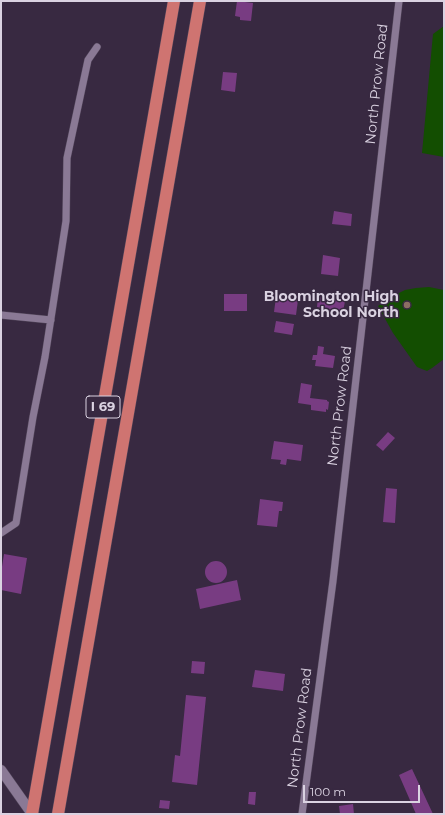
<!DOCTYPE html>
<html>
<head>
<meta charset="utf-8">
<style>
	body { margin:0 }
	#map { position:relative; width:445px; height:815px; overflow:hidden; background:#382941; font-family:Montserrat,sans-serif }
	canvas { display:block }
	.frame { position:absolute; inset:0; border:2px solid #dad2e1; pointer-events:none }
	.scale { position:absolute; left:303px; top:785px; width:117px; height:18px; box-sizing:border-box; border:2px solid #dad2e1; border-top:0; padding-left:5px; font-size:12px; line-height:14px; white-space:nowrap; color:#dad2e1; -webkit-text-stroke:3px #382941; paint-order:stroke }
</style>
</head>
<body>
<div id="map">
<canvas width="445" height="815"></canvas>
<div class="frame"></div>
<div class="scale">100 m</div>
</div>
<script>
const context = document.querySelector('canvas').getContext('2d');
context.lineJoin = 'round';
function fillPath(path, color) {
  context.fillStyle = color;
  context.fill(path, 'evenodd');
}
function toPath(rows) {
  const path = new Path2D();
  for (const r of rows) {
    if (r.length === 3) {
      path.moveTo(r[0] + r[2], r[1]);
      path.arc(r[0], r[1], r[2], 0, 2 * Math.PI);
      continue;
    }
    path.moveTo(r[0], r[1]);
    for (let i = 2; i < r.length; i += 2) path.lineTo(r[i], r[i + 1]);
  }
  return path;
}
function stroke(path, color, width, dash) {
  context.strokeStyle = color;
  context.lineWidth = width;
  context.lineCap = dash ? 'butt' : 'round';
  context.setLineDash(dash || []);
  context.stroke(path);
}
function label(font, color, halo, rows, align = 'center') {
  context.font = font + ' Montserrat,sans-serif';
  context.lineWidth = 3;
  context.setLineDash([]);
  context.textBaseline = 'middle';
  context.strokeStyle = halo;
  context.fillStyle = color;
  for (const [text, x, y, turn = 0] of rows) {
    context.save();
    context.translate(x, y);
    context.rotate((+turn || 0) * Math.PI / 180);
    context.textAlign = isNaN(turn) ? turn : align;
    if (halo) context.strokeText(text, 0, 0);
    context.fillText(text, 0, 0);
    context.restore();
  }
}
const green = toPath([
	[444,26,444,157,422,153,433,34],
	[429,287,444,290,444,359,432,368,427,371,417,367,393,333,378,306,387,299,405,290,416,288]
]);
const building = toPath([
	[237,1,253,3,251,21,240,20,240,17,235,16],
	[223,72,237,73,235,92,221,90],
	[334,211,352,214,351,226,332,224],
	[323,255,340,258,338,276,321,274],
	[224,294,247,294,247,311,224,311],
	[276,297,298,300,296,315,274,312],
	[318,297,345,301,343,312,317,307],
	[276,321,294,324,292,335,274,332],
	[318,346,324,347,323,354,335,356,333,368,315,366,316,360,312,360,313,355,317,355],
	[301,383,312,385,310,398,327,400,327,401,329,402,328,410,326,409,326,412,311,410,311,405,298,403],
	[388,432,395,438,383,451,376,445],
	[274,441,303,445,301,461,287,459,286,465,280,464,281,460,271,459],
	[386,488,397,489,395,523,383,522],
	[260,499,283,502,282,511,279,511,277,527,257,525],
	[4,554,27,558,21,594,1,590,1,573],
	[216,572,11],
	[237,580,241,600,200,609,196,589],
	[192,661,205,662,204,674,191,673],
	[255,670,285,674,283,691,252,687],
	[186,695,206,697,197,785,172,782,175,755,180,756],
	[412,769,433,814,416,814,399,775],
	[249,792,256,792,255,805,248,804],
	[160,800,170,801,169,809,159,808],
	[353,804,354,814,340,814,339,806]
]);
const street = toPath([
	[1,315,51,320],
	[1,533,16,523,33,417,45,357,66,221,67,158,88,60,97,47],
	[302,814,333,581,399,1]
]);
const secondary = toPath([
	[1,770,32,814]
]);
const highway = toPath([
	[32,814,174,1],
	[58,814,200,1]
]);
const markers = [
	[407,305,4,"#8d6e63"]
];
const shields = [
	[103,407,34]
];
const shieldNames = [
	["I 69",103,407]
];
const streetNames = [
	["North Prow Road",377,84,-84],
	["North Prow Road",340,406,-83],
	["North Prow Road",300,728,-83]
];
const poiNames = [
	["Bloomington High",399,297],
	["School North",399,313]
];
fillPath(green, '#134e01');
fillPath(building, '#783c82');
stroke(street, '#53475b', 8);
stroke(secondary, '#53475b', 11);
stroke(highway, '#53475b', 13);
stroke(street, '#8a7995', 7);
stroke(secondary, '#8a7995', 10);
stroke(highway, '#cf7471', 12);
for (const [x, y, r, color] of markers) {
  const dot = new Path2D();
  dot.arc(x, y, r, 0, 2 * Math.PI);
  context.fillStyle = color;
  context.fill(dot);
  stroke(dot, '#382941', 1.5);
}
for (const [x, y, w] of shields) {
  const box = new Path2D();
  box.roundRect(x - w / 2, y - 11, w, 22, 3);
  context.fillStyle = '#382941';
  context.fill(box);
  stroke(box, '#dad2e1', 1);
}
label('bold 13px', '#dad2e1', null, shieldNames);
label('14px', '#dad2e1', '#382941', streetNames);
label('bold 14px', '#dad2e1', '#382941', poiNames, 'right');
</script>
</body>
</html>
